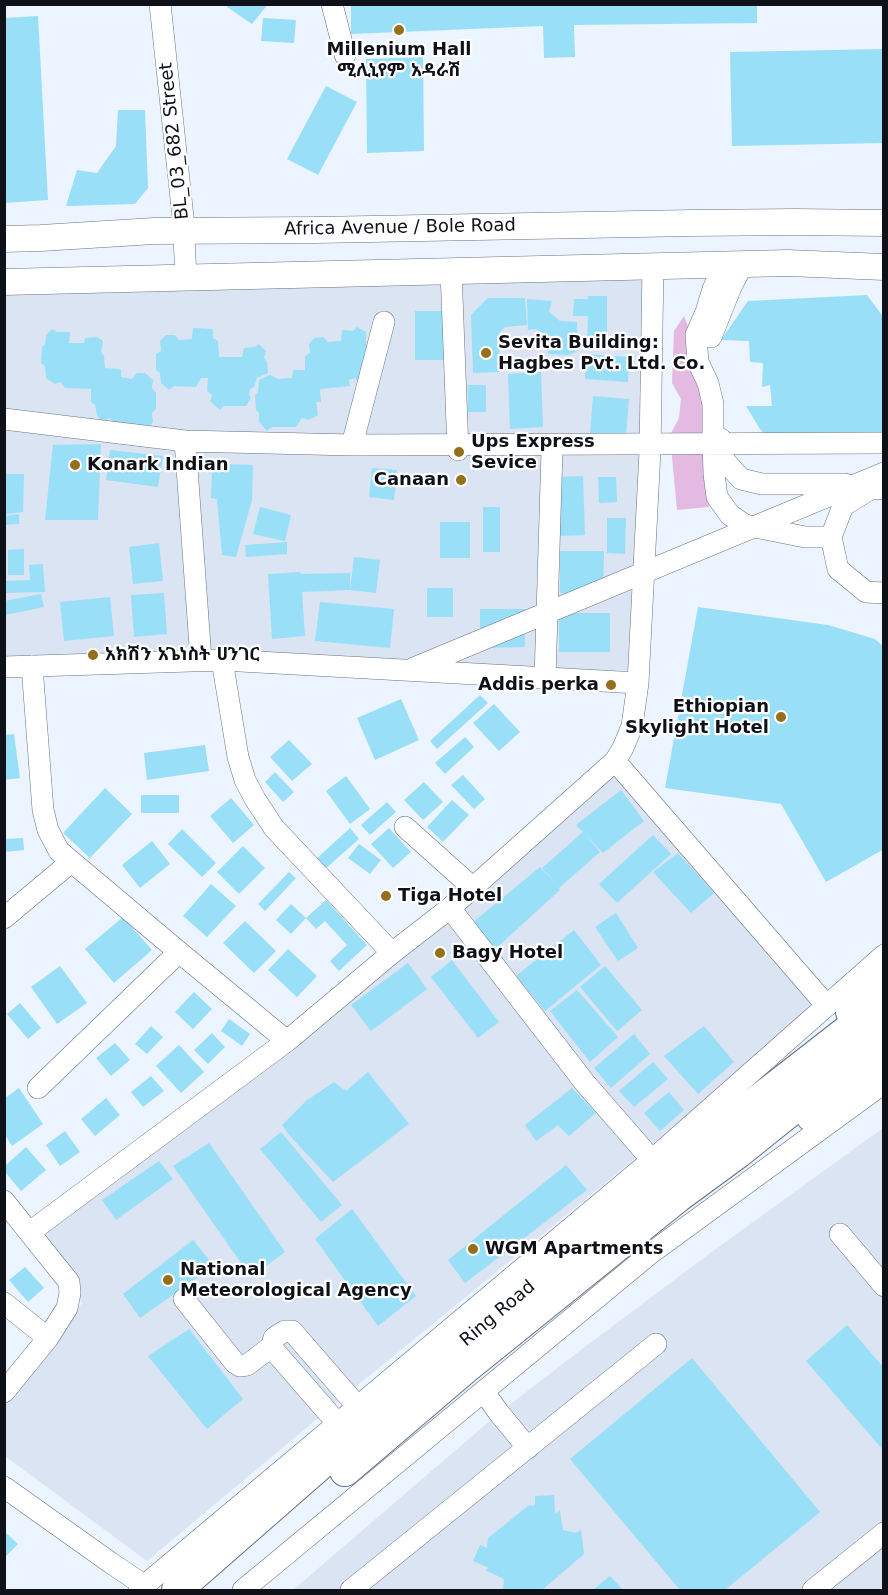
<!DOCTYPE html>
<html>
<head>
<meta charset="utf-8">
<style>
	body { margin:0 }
	#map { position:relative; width:888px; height:1595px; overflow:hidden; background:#ecf4ff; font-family:"DejaVu Sans",sans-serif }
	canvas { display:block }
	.frame { position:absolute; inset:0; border:6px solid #0e1218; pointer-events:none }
</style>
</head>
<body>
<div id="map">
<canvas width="888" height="1595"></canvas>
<div class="frame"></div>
</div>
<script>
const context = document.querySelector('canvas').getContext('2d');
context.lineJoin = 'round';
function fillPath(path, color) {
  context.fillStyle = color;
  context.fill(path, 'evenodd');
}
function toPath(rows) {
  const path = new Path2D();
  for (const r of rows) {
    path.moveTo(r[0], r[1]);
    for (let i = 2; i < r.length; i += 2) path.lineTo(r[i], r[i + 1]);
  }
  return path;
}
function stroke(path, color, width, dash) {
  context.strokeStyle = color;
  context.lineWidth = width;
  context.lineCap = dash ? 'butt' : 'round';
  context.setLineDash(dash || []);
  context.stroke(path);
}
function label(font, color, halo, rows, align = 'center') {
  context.font = font + ' "DejaVu Sans","Noto Sans Ethiopic",sans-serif';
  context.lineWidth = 4.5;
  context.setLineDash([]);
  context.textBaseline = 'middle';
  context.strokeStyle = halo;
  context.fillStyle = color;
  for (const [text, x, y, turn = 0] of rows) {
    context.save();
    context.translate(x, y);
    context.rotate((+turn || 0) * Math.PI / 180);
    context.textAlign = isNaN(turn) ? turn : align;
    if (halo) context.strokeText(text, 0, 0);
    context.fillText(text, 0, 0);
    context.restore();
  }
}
const built = toPath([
	[644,269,644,671,5,659,4,287],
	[617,771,815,1007,647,1149,348,1393,147,1561,5,1456,5,1400,82,1303,44,1229],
	[883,1128,883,1590,293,1590,499,1413,586,1346,709,1254]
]);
const green = toPath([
	[684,316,692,336,702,387,709,507,677,510,670,435,679,418,681,399,672,383,674,331]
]);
const building = toPath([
	[226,4,268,4,252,24,227,7],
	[351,4,757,4,757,23,574,25,575,57,544,58,543,26,351,34],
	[38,16,48,200,4,203,4,18],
	[263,18,296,20,294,43,261,41],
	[884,49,884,143,732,146,730,52],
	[423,57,424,151,367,153,366,59],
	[326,86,357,102,318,175,287,159],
	[118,110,145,110,148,188,135,204,66,206,77,170,97,173,116,146],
	[867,295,884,318,884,445,771,442,760,429,746,406,772,406,770,385,762,387,763,363,750,362,749,341,721,340,748,301],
	[588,296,607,296,607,342,587,342,588,316,573,316,574,299,588,299],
	[488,298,525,298,527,325,505,327,499,333,500,372,473,373,471,315],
	[527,299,552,301,549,312,560,321,577,322,578,351,568,355,549,354,545,347,549,343,546,336,536,329,528,330],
	[415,311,449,311,449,360,415,360],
	[357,327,366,332,366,344,369,345,358,382,355,378,349,380,350,386,320,389,321,402,316,402,318,415,309,420,302,418,296,427,272,427,267,431,259,422,259,413,256,410,255,395,258,393,259,380,270,375,278,379,292,378,293,370,305,370,305,356,310,353,309,344,314,338,323,337,328,342,341,341,342,330,353,331],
	[193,328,213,329,213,338,218,341,219,357,242,357,244,348,255,347,259,344,266,351,264,358,267,362,268,373,257,378,254,387,250,389,249,395,251,398,246,406,224,406,220,410,210,401,212,395,207,391,208,378,201,378,196,387,174,386,169,390,161,383,160,373,156,370,156,354,161,351,160,341,166,335,175,335,179,340,192,339],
	[52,329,57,332,70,332,69,343,84,343,85,338,97,337,103,341,101,352,104,356,105,368,121,369,121,377,132,379,137,373,145,373,153,380,152,388,156,393,156,409,152,413,153,422,147,429,141,425,116,426,110,418,102,421,97,415,95,405,91,402,91,389,65,388,61,382,55,384,46,378,45,366,41,363,42,347,45,345,46,335],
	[586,354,629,357,628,382,585,379],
	[541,372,543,427,510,429,508,374],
	[468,385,486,385,486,412,468,412],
	[593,396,629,399,626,437,590,435],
	[101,444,98,520,45,520,53,445],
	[110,450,163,456,158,487,106,480],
	[221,464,253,465,252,500,236,557,222,555,217,499,211,498,212,471,216,466],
	[372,468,397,470,394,500,369,497],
	[6,474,24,474,23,512,5,514],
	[583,476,585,535,558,536,556,477],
	[598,477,616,477,617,502,599,503],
	[260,507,291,515,285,541,253,534],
	[483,507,500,507,500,552,483,552],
	[19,514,19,524,4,525,4,516],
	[607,518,626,518,625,554,607,553],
	[440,522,470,522,470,558,440,558],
	[287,542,287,554,246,557,245,545],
	[159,543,163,581,133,584,129,547],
	[24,549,24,575,8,575,8,550],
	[560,551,604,551,603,593,560,593],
	[354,557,380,560,376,593,350,590],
	[43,564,45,592,4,593,4,581,30,580,29,565],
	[300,572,301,574,350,573,350,590,302,592,305,636,272,639,268,574],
	[427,588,453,588,453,617,427,617],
	[164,593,167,634,134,637,131,595],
	[41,594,44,607,5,615,4,601],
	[110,597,114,636,64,641,60,602],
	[320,602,394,609,390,648,315,641],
	[698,607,828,625,875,639,884,647,884,849,826,882,781,804,665,788],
	[480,609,525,609,525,647,480,648],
	[559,613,610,613,610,652,559,652],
	[480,695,488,703,437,749,430,741],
	[401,699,419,740,375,760,357,718],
	[494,704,520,732,499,751,473,723],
	[14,734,20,778,4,780,4,735],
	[465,737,474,747,445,774,435,763],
	[289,740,312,764,292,781,270,757],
	[205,745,209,771,147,780,144,753],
	[275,772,294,792,283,802,265,782],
	[463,775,485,799,474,809,451,785],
	[346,776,370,809,350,824,326,791],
	[424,782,443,802,423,820,404,800],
	[105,788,132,814,90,858,63,833],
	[621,790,644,821,603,853,586,835,600,852,559,888,560,890,494,950,472,923,540,867,555,882,542,868,583,832,576,825],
	[141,795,179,795,179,813,141,813],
	[231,798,254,825,233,843,210,816],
	[452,800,469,815,443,842,427,827],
	[387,802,396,812,370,835,361,825],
	[350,828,359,839,324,870,315,860],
	[389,828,411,852,393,868,371,844],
	[182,829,216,863,202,877,168,844],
	[653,835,671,854,617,903,599,884],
	[23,838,24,850,4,852,4,839],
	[152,841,170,864,140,888,122,865],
	[359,844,381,860,370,874,348,858],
	[243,846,265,868,239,894,217,872],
	[678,853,714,893,691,913,653,872],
	[289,872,296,878,265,911,258,904],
	[211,884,236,906,207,937,183,916],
	[326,900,367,945,339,971,330,961,347,945,325,921,316,929,306,918],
	[291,904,306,918,291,934,276,920],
	[616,913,638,948,618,961,595,927],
	[123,917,152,950,114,983,85,949],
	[245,921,276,951,254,973,223,943],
	[574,930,601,965,545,1011,516,976],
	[288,949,317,976,297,997,268,970],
	[452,960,499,1022,478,1038,431,977],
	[408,963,427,989,371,1031,351,1005],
	[60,966,87,1003,57,1024,31,987],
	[605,966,642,1010,617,1031,580,987],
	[577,990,618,1037,590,1062,550,1011],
	[194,992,212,1009,193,1029,175,1012],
	[20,1003,41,1028,28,1039,7,1014],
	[229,1019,250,1034,242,1046,221,1031],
	[151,1026,163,1037,147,1054,135,1044],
	[704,1026,734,1062,698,1094,664,1056],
	[212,1033,225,1047,208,1064,194,1050],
	[634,1034,650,1054,611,1088,594,1068],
	[115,1043,130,1060,111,1076,96,1058],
	[179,1045,204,1072,181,1093,156,1066],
	[653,1062,668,1079,634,1107,619,1091],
	[368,1072,409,1124,333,1182,289,1135,282,1125,306,1101,334,1082,346,1091],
	[151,1076,164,1091,143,1107,131,1092],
	[19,1088,43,1124,12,1146,5,1135,5,1098],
	[572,1088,596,1113,569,1136,558,1125,536,1141,525,1125],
	[669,1092,684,1110,660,1131,644,1113],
	[106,1098,120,1115,95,1136,81,1119],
	[65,1131,80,1152,60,1166,46,1145],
	[281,1132,342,1205,321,1222,260,1149],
	[209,1143,285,1252,251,1277,173,1166],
	[26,1147,46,1170,21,1191,5,1172,5,1166],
	[159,1161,173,1179,116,1220,102,1200],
	[566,1165,587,1190,465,1283,448,1260],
	[352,1209,416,1296,378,1326,315,1239],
	[193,1240,214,1266,140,1318,123,1294],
	[25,1267,44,1288,28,1302,9,1280],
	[847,1325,884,1368,884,1451,806,1361],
	[189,1329,243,1399,207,1429,148,1356],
	[692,1358,820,1512,725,1590,680,1590,570,1459],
	[554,1495,555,1513,560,1511,563,1530,576,1533,581,1530,584,1554,542,1590,503,1590,504,1579,485,1570,489,1568,473,1561,480,1545,487,1548,488,1538,528,1506,535,1505,535,1496],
	[4,1531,18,1544,4,1558],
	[610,1576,623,1590,593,1590]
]);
const minor = toPath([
	[160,4,183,217,186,278],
	[332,4,345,55],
	[725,264,713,289,706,312,696,335,698,362,708,383,713,404,713,441,714,474,717,497,730,515,745,525,805,537,831,537],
	[451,271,458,450],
	[711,337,731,287,743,264],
	[4,419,185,441,352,445,884,443],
	[721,439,724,460,741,479,762,484,845,484],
	[185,441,201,660],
	[352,445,384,322],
	[884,489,872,488,843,506,831,537,838,569,866,592,884,593],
	[222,660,238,757,245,780,255,799,274,828,392,953],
	[32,666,43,810,48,830,59,851,179,952,287,1041],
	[4,667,222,660,638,683],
	[414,668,884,473],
	[545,678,552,451],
	[615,761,827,1006],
	[405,827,472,887],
	[450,908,585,1083,652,1160],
	[4,918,71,862],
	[38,1088,179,952],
	[4,1201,69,1282,70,1293,67,1308,48,1338,4,1392],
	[30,1232,287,1041,392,953,450,908,615,761,623,748,632,726,638,683,650,451,653,266],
	[840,1234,884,1286],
	[184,1299,235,1363,240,1366,247,1365,271,1347,274,1338,280,1334,285,1331,292,1331,358,1407],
	[4,1303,48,1338],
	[271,1347,338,1424],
	[484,1392,499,1413,528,1448],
	[4,1487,111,1563,145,1586],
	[139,1590,652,1160,884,955],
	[243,1590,651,1253,884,1083],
	[351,1590,656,1344],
	[813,1590,884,1533]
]);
const major = toPath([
	[4,239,41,238,154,231,316,230,692,223,795,222,884,223],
	[4,282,788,263,884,267]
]);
const highway = toPath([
	[851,1012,862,997,884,977],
	[811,1116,845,1094,884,1064],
	[345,1471,467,1367,678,1197,738,1153,829,1080,884,1032],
	[177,1590,416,1381,735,1118,884,1002]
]);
const markers = [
	[399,30,6,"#956f19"],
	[486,353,6,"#956f19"],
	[459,452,6,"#956f19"],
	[75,465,6,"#956f19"],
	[461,480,6,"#956f19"],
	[93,655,6,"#956f19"],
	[611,685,6,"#956f19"],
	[781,717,6,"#956f19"],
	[386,896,6,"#956f19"],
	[440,953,6,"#956f19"],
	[473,1249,6,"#956f19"],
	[168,1280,6,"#956f19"]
];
const poiNames = [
	["Millenium Hall",399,50,"center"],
	["ሚሊኒየም አዳራሽ",399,71,"center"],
	["Sevita Building:",498,343],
	["Hagbes Pvt. Ltd. Co.",498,364],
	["Ups Express",471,442],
	["Sevice",471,463],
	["Konark Indian",87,465],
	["Canaan",449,480,"right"],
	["አክሽን አጌነስት ሀንገር",105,655],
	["Addis perka",599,685,"right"],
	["Ethiopian",769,707,"right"],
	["Skylight Hotel",769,728,"right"],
	["Tiga Hotel",398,896],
	["Bagy Hotel",452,953],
	["WGM Apartments",485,1249],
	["National",180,1270],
	["Meteorological Agency",180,1291]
];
const streetNames = [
	["BL_03_682 Street",175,141,-96],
	["Africa Avenue / Bole Road",400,228,-1],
	["Ring Road",498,1314,-40]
];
fillPath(built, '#dae4f3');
fillPath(green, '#e4bae3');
fillPath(building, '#99dff7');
stroke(minor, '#677282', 22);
stroke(major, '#677282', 27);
stroke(highway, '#677282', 32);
stroke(minor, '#fff', 21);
stroke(major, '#fff', 26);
stroke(highway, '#fff', 30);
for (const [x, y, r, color] of markers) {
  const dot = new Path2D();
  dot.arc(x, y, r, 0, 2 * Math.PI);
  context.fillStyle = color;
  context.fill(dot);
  stroke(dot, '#fff', 2);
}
label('bold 18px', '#0e1218', '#fff', poiNames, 'left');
label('18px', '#0e1218', '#fff', streetNames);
</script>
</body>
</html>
